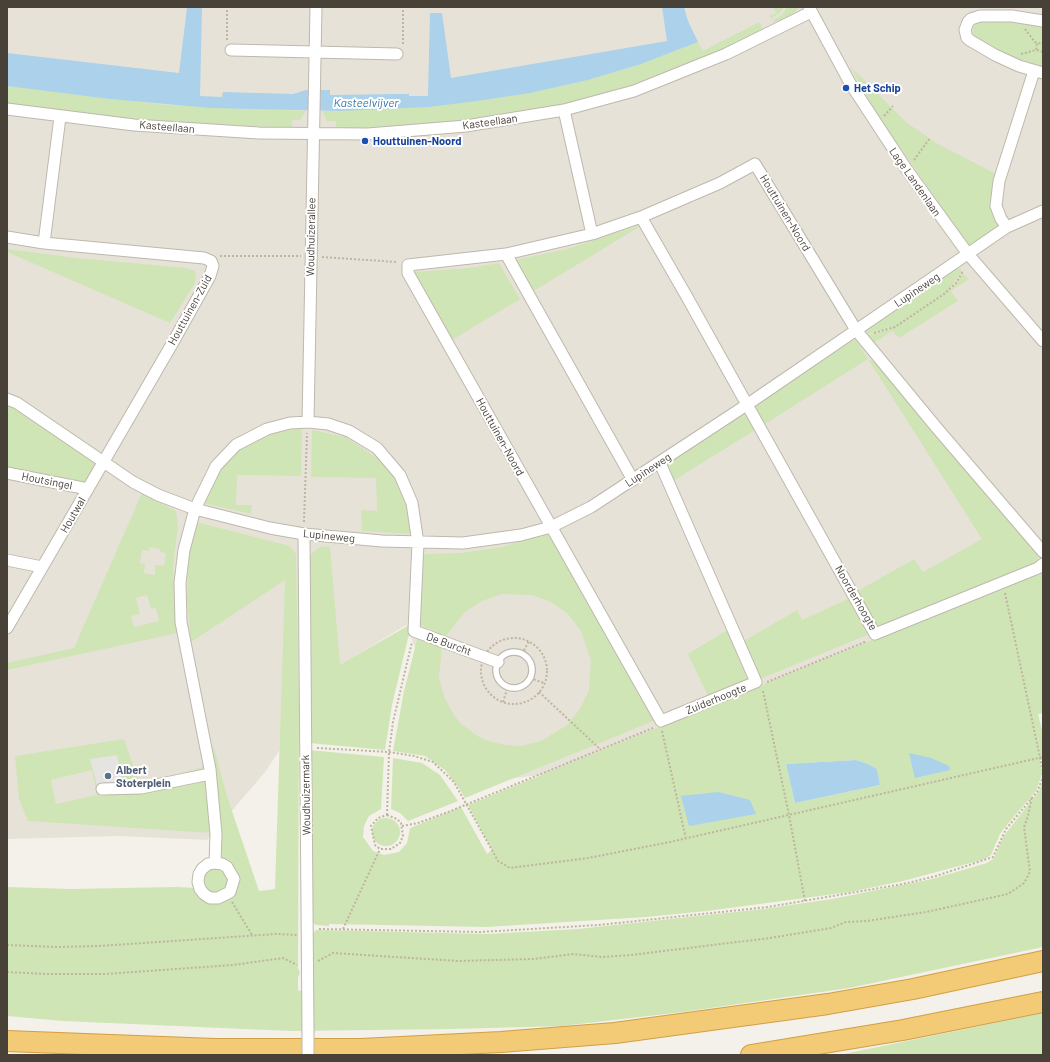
<!DOCTYPE html>
<html>
<head>
<meta charset="utf-8">
<style>
	body { margin:0 }
	#map { position:relative; width:1050px; height:1062px; overflow:hidden; background:#f4f1ea; font-family:Barlow,sans-serif }
	canvas { display:block }
	.frame { position:absolute; inset:0; border:8px solid #474138; pointer-events:none }
</style>
</head>
<body>
<div id="map">
<canvas width="1050" height="1062"></canvas>
<div class="frame"></div>
</div>
<script>
const context = document.querySelector('canvas').getContext('2d');
context.lineJoin = 'round';
function fillPath(path, color) {
  context.fillStyle = color;
  context.fill(path, 'evenodd');
}
function toPath(rows) {
  const path = new Path2D();
  for (const r of rows) {
    if (r.length === 3) {
      path.moveTo(r[0] + r[2], r[1]);
      path.arc(r[0], r[1], r[2], 0, 2 * Math.PI);
      continue;
    }
    path.moveTo(r[0], r[1]);
    for (let i = 2; i < r.length; i += 2) path.lineTo(r[i], r[i + 1]);
  }
  return path;
}
function stroke(path, color, width, dash) {
  context.strokeStyle = color;
  context.lineWidth = width;
  context.lineCap = dash ? 'butt' : 'round';
  context.setLineDash(dash || []);
  context.stroke(path);
}
function label(font, color, halo, rows, align = 'center') {
  context.font = font + ' Barlow,sans-serif';
  context.lineWidth = 4;
  context.setLineDash([]);
  context.textBaseline = 'middle';
  context.strokeStyle = halo;
  context.fillStyle = color;
  for (const [text, x, y, turn = 0] of rows) {
    context.save();
    context.translate(x, y);
    context.rotate((+turn || 0) * Math.PI / 180);
    context.textAlign = isNaN(turn) ? turn : align;
    if (halo) context.strokeText(text, 0, 0);
    context.fillText(text, 0, 0);
    context.restore();
  }
}
const residential = toPath([
	[7,7,1043,7,1043,577,547,774,469,784,406,625,333,670,265,772,207,840,119,836,7,839]
]);
const green = toPath([
	[773,7,784,7,780,13,771,18,769,16,776,13],
	[787,7,799,7,793,14,778,22,772,21,782,15],
	[995,21,1043,26,1043,67,1002,53,974,35,973,28,976,23],
	[759,22,762,27,760,31,708,56,648,80,589,98,554,106,442,123,341,129,341,127,336,127,336,121,327,121,322,111,429,107,530,93,588,80,641,64,698,42,703,51],
	[850,66,907,123,938,144,998,175,993,210,998,226,969,246,876,113],
	[7,86,167,105,306,111,300,120,292,120,292,128,157,121,7,104],
	[644,224,532,292,514,260,567,249],
	[7,249,77,258,186,268,195,271,196,277,195,283,170,323,7,252],
	[499,263,520,299,452,340,414,272,469,268],
	[958,267,962,271,949,289,951,290,954,286,963,273,969,279,951,291,958,301,899,338,892,331,874,343,868,335,885,331,891,329,890,328,867,334,867,329],
	[855,339,868,359,880,364,1039,556,1036,564,877,627,856,592,914,559,923,572,982,539,868,359,765,424,755,406],
	[7,403,97,460,84,485,7,470],
	[745,412,755,430,673,481,669,471,668,462],
	[302,428,301,476,237,475,236,505,252,505,251,514,203,503,216,474,229,457,251,442,273,433],
	[312,430,346,437,377,458,389,468,399,486,406,506,411,534,362,531,361,510,377,511,376,478,311,477],
	[142,493,176,511,178,526,173,568,178,633,7,670,7,663,74,648],
	[149,547,160,549,160,552,166,553,164,566,155,565,155,575,144,573,145,564,140,563,142,550,149,551],
	[147,595,151,609,156,608,159,621,134,627,131,616,140,614,136,598],
	[200,523,290,546,296,554,299,702,298,968,300,973,298,978,298,991,310,989,312,934,316,930,486,934,578,929,763,909,832,899,932,879,987,863,994,858,1003,837,1039,791,1043,781,1043,947,849,988,683,1012,562,1026,452,1029,291,1031,63,1021,7,1016,7,887,71,889,176,887,197,888,202,895,234,890,222,860,213,744,227,796,259,891,275,889,285,580,191,642,187,600,188,564,191,537,194,528],
	[548,533,656,720,465,798,459,788,445,770,425,756,393,751,404,691,418,636,442,646,439,677,444,697,454,715,460,723,476,735,485,740,505,745,521,746,541,741,567,725,580,709,589,690,591,660,581,631,568,614,551,602,532,595,502,594,482,601,465,612,446,636,419,625,422,554,461,553,502,547],
	[322,546,330,547,340,665,409,625,409,634,392,705,385,750,309,743,308,559,313,552],
	[1043,570,1043,713,1038,714,1043,734,1043,764,1042,760,1040,760,1042,774,1036,791,1006,826,1000,834,991,855,985,859,903,881,850,892,707,911,646,917,486,927,329,924,329,926,316,925,312,922,309,750,384,757,381,809,369,816,364,826,363,837,373,851,384,855,399,852,407,843,410,828,461,807,487,854,492,850,468,805],
	[856,760,868,764,877,769,880,785,795,803,786,764],
	[850,598,872,633,760,679,744,641,797,610,802,620],
	[729,629,751,680,708,696,688,654],
	[124,739,140,785,206,766,212,833,28,821,19,799,15,756],
	[92,770,97,795,56,804,51,780],
	[393,758,422,763,440,775,458,801,408,821,400,813,391,809],
	[386,832,14],
	[222,867,230,883,221,893,209,892,202,884,204,873,209,868],
	[1043,1013,1043,1055,839,1055,985,1025]
]);
const parking = toPath([
	[117,755,125,793,100,796,90,759]
]);
const water = toPath([
	[662,7,684,7,688,21,698,42,641,64,588,80,530,93,477,101,429,107,339,111,210,108,110,99,7,86,7,53,179,73,187,8,202,8,200,96,222,97,223,92,293,94,306,90,330,90,330,95,399,94,409,94,409,96,428,96,430,13,442,13,451,78,667,41],
	[909,753,931,758,949,766,950,770,915,778],
	[856,760,868,764,877,769,880,785,795,803,786,764],
	[718,792,750,800,756,814,689,826,681,796]
]);
const path = toPath([
	[1025,29,1035,42,1043,44],
	[227,40,227,7],
	[403,44,403,7],
	[1037,50,1043,52],
	[1021,54,1036,50,1037,43],
	[884,116,893,106],
	[914,160,930,138],
	[220,256,301,256],
	[322,257,397,262],
	[874,333,895,327,944,294,956,283,963,271],
	[304,522,307,433],
	[1005,593,1043,772],
	[514,671,33],
	[522,654,529,641],
	[530,678,544,683],
	[767,682,867,641],
	[763,691,789,815,805,901],
	[539,692,600,749],
	[503,702,508,686],
	[662,731,686,839],
	[317,748,389,752,414,756,433,762,454,782,498,861,510,868,588,858,670,842,1043,757],
	[387,815,389,752,393,722,412,642],
	[387,815,397,819,401,823,403,836,400,843,391,849,380,849,375,845,371,826,378,818,387,815],
	[402,826,418,823,448,812,653,728],
	[232,902,252,935],
	[319,929,480,932,599,925,768,907,903,884,936,876,993,857,1006,829,1037,792,1043,777],
	[343,929,380,849],
	[7,945,57,947,99,946,276,934,297,935],
	[318,961,333,953,458,961,533,959,573,954,602,957,631,955,770,938,831,928,846,922,867,921,926,912,1008,894,1024,883,1030,872,1024,827,1028,816,1032,796],
	[7,972,47,974,105,974,233,965,283,958,297,965]
]);
const service = toPath([
	[514,670,18]
]);
const minor = toPath([
	[809,7,850,83,907,170,968,254,1043,341],
	[1043,21,1012,16,980,16,971,19,968,22,965,30,967,38,971,41,995,55,1019,66,1043,73],
	[231,50,397,54],
	[7,109,134,125,259,133,368,134,466,126,564,110,634,91,726,54,811,12],
	[564,110,592,234],
	[641,217,687,297,875,634,1038,568,1043,564],
	[1007,227,1001,219,996,206,999,181,1034,71],
	[7,237,44,243,204,258,211,261,213,266,210,276,172,344,7,628],
	[44,243,60,117],
	[506,254,633,480],
	[7,399,17,403,133,482,158,495,195,509,270,528,304,534,382,541,463,543,521,535,551,527,591,507,748,404,1007,227,1043,211],
	[308,422,316,7],
	[660,463,756,682,661,721,408,273,408,265,506,254,592,234,641,217,720,183,755,164,856,330,936,427,1043,552],
	[7,473,88,489],
	[304,534,308,1030],
	[7,560,42,567],
	[102,789,141,788,210,774],
	[215,863,208,864,202,869,199,874,198,882,200,889,204,894,210,898,218,898,230,892,234,879,227,867,222,864,215,863,216,834,210,769,181,622,180,583,184,550,195,509,216,466,236,445,267,429,290,423,308,422,328,424,349,431,377,448,400,475,412,503,418,543,414,631,498,662]
]);
const motorway = toPath([
	[7,1041,215,1049,361,1049,501,1042,615,1033,828,1004,913,989,1043,961],
	[751,1055,903,1030,1043,1002]
]);
const minorBridge = toPath([
	[308,1055,308,1030]
]);
const markers = [
	[846,88,4,"#1a4fb4"],
	[365,141,4,"#1a4fb4"],
	[108,776,4,"#5c6f8a"]
];
const transitNames = [
	["Het Schip",854,88],
	["Houttuinen-Noord",373,141]
];
const streetNames = [
	["Kasteellaan",490,122,-8],
	["Kasteellaan",167,127,5],
	["Lage Landenlaan",915,182,55],
	["Houttuinen-Noord",785,213,59],
	["Woudhuizerallee",311,237,-89],
	["Lupineweg",917,290,-34],
	["Houttuinen-Zuid",190,310,-61],
	["Houttuinen-Noord",500,437,61],
	["Lupineweg",648,470,-33],
	["Houtsingel",47,481,11],
	["Houtwal",73,515,-60],
	["Lupineweg",329,536,6],
	["Noorderhoogte",856,598,60],
	["De Burcht",449,644,20],
	["Zuiderhoogte",716,699,-22],
	["Woudhuizermark",306,795,-91]
];
const serviceNames = [
	["Albert",116,770],
	["Stoterplein",116,783]
];
const waterNames = [
	["Kasteelvijver",366,103]
];
fillPath(residential, '#e7e2d8');
fillPath(green, '#cfe5b6');
fillPath(parking, '#e5e4e1');
fillPath(water, '#abd1eb');
stroke(service, '#beb8ad', 8);
stroke(minor, '#beb8ad', 13);
stroke(motorway, '#d29f45', 22);
stroke(path, '#bfb49f', 2, [2, 2]);
stroke(service, '#fff', 5.5);
stroke(minor, '#fff', 11);
stroke(motorway, '#f3ca75', 20);
stroke(minorBridge, '#beb8ad', 13, []);
stroke(minorBridge, '#fff', 11);
for (const [x, y, r, color] of markers) {
  const dot = new Path2D();
  dot.arc(x, y, r, 0, 2 * Math.PI);
  context.fillStyle = color;
  context.fill(dot);
  stroke(dot, '#fff', 1.5);
}
label('bold 11px', '#164399', '#fff', transitNames, 'left');
label('11px', '#474138', '#fff', streetNames);
label('bold 11px', '#4e5e75', '#fff', serviceNames, 'left');
label('italic 12px', '#397aab', '#fff', waterNames);
</script>
</body>
</html>
